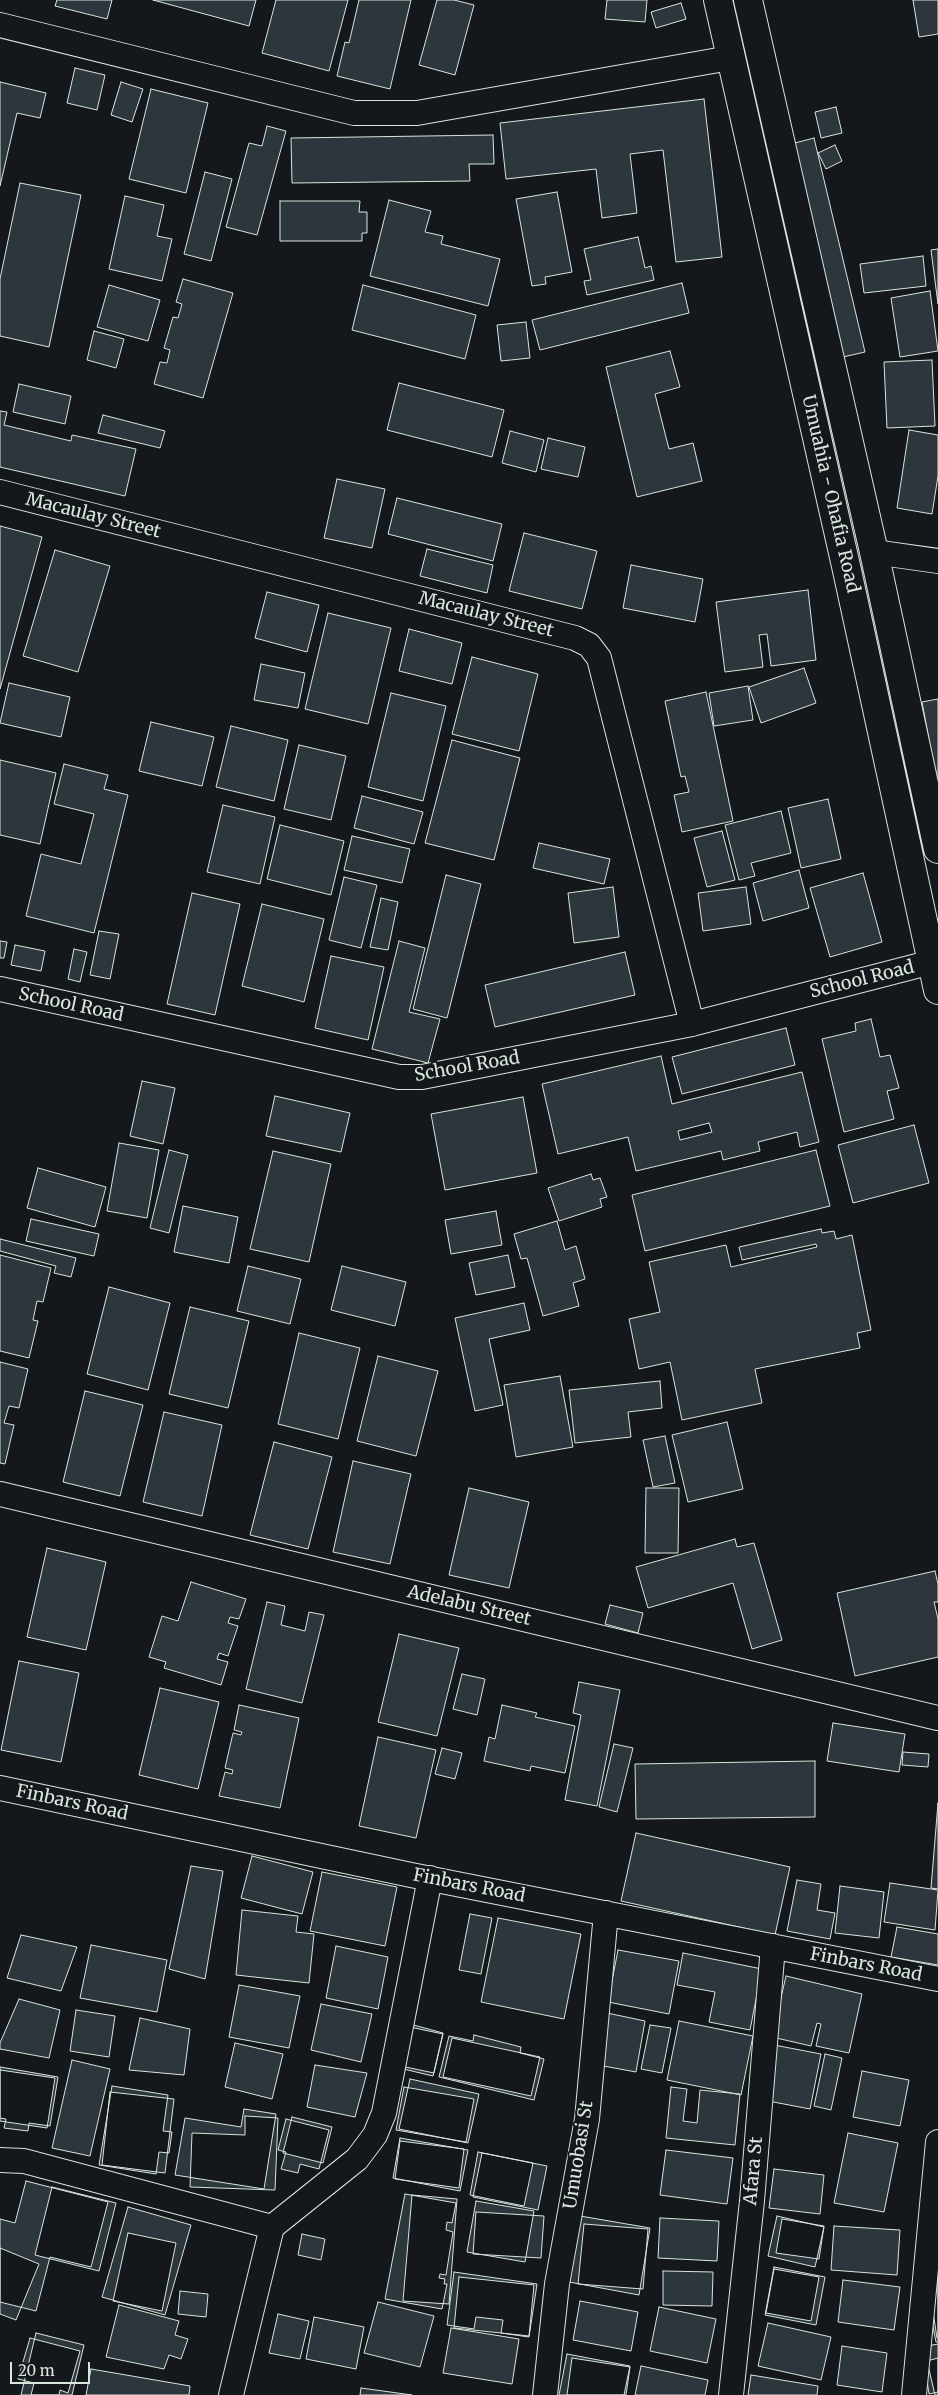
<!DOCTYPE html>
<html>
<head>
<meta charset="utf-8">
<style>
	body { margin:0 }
	#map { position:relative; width:938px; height:2395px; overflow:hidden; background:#14181c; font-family:Merriweather,serif }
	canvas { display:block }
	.scale { position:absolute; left:10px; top:2362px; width:80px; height:22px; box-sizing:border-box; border:2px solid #d8e6dc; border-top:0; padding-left:6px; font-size:15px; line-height:18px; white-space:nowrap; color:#d8e6dc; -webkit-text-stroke:4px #14181c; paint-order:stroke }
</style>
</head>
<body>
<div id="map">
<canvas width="938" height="2395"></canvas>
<div class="scale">20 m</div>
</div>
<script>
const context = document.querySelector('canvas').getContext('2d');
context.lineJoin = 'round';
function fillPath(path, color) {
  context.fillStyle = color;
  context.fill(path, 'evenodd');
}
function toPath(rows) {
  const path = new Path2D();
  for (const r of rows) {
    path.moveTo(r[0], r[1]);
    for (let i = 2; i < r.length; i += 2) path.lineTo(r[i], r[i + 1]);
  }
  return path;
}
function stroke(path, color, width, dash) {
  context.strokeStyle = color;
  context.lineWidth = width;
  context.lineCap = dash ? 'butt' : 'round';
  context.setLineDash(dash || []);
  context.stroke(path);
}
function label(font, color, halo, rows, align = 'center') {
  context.font = font + ' Merriweather,serif';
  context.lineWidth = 4;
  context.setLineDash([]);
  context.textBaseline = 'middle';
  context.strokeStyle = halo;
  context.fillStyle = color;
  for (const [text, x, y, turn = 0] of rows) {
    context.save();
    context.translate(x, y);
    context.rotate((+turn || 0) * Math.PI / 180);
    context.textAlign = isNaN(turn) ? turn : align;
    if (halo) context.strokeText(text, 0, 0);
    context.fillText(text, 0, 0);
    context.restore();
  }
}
const building = toPath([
	[57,0,112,0,107,19,55,6,57,0],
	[153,0,256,0,249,26,153,0],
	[276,0,348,0,329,71,262,53,276,0],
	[359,0,411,0,390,89,337,76,345,42,349,43,359,0],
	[437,0,454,0,474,5,455,75,419,65,437,0],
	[607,0,647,0,645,22,605,19,607,0],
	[913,0,938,0,938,34,919,37,913,0],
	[681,3,686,19,656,28,651,12,681,3],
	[75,68,105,75,97,110,67,103,75,68],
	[0,82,46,93,40,118,17,113,0,186,0,82],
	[121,82,143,89,132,122,111,115,121,82],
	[151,89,208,103,186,193,129,179,151,89],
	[704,99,722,257,676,262,663,150,630,154,637,213,602,218,596,169,506,179,500,123,704,99],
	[836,107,842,133,821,138,815,112,836,107],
	[267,126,286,131,257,235,226,227,249,143,262,146,267,126],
	[493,135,494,164,469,164,470,181,292,183,291,138,493,135],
	[814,138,865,352,843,357,791,144,814,138],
	[835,145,842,161,826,169,818,153,835,145],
	[205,172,232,179,211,261,184,254,205,172],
	[20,183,81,195,49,347,0,336,0,279,20,183],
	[557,192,572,272,545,277,546,284,532,286,516,199,557,192],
	[125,196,164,205,157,236,172,239,162,281,109,269,125,196],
	[389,200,431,211,425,232,443,236,441,244,500,259,488,306,370,276,389,200],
	[280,201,360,201,359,212,367,212,367,233,362,233,362,241,280,241,280,201],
	[638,237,645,268,651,266,654,280,587,295,584,281,591,280,584,249,638,237],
	[938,249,938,304,931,250,938,249],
	[923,256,926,286,864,293,860,264,923,256],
	[183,279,233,293,203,398,154,384,160,362,167,363,170,350,164,348,173,317,178,318,182,304,176,302,183,279],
	[682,283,689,313,540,350,532,320,682,283],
	[109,285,160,300,148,341,97,327,109,285],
	[363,285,476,315,465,359,352,330,363,285],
	[930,291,938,351,900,357,891,298,930,291],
	[526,322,530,358,501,361,497,325,526,322],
	[94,331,124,339,116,368,87,360,94,331],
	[670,351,680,387,655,394,669,449,693,443,702,481,637,497,606,367,670,351],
	[932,360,935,426,887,428,884,362,932,360],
	[399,383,504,410,492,457,387,430,399,383],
	[19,384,71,396,65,424,13,412,19,384],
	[0,411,7,412,4,425,71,441,72,435,136,449,125,496,0,467,0,411],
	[103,415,165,431,160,448,98,433,103,415],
	[909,430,938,435,938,476,932,514,897,508,909,430],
	[510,431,544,440,536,472,502,463,510,431],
	[548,438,585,447,578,477,541,469,548,438],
	[337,479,385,489,372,548,324,538,337,479],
	[397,498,502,524,493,561,388,534,397,498],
	[0,526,42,537,0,689,0,526],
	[524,533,597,551,582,609,509,591,524,533],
	[427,549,493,565,487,593,420,576,427,549],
	[55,550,110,566,78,672,23,656,55,550],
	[631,565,703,579,695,622,623,608,631,565],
	[808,590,816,660,771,666,767,634,759,635,763,667,725,672,716,602,808,590],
	[267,592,319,605,307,652,255,638,267,592],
	[328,613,391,628,368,724,305,709,328,613],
	[409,629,462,643,452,684,399,671,409,629],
	[472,657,538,674,519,751,452,734,472,657],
	[261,664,305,673,298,708,254,700,261,664],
	[804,668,816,703,761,723,749,687,804,668],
	[9,683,70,697,61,737,0,723,9,683],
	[748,686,753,720,714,726,709,693,748,686],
	[706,692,733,821,682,832,674,795,689,792,685,776,681,777,665,701,706,692],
	[391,693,446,706,423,801,368,787,391,693],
	[938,699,938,788,922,702,938,699],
	[151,722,214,737,202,786,139,771,151,722],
	[231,726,288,740,274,801,216,787,231,726],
	[452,740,520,758,494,860,425,843,452,740],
	[299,745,346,756,331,820,284,809,299,745],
	[0,760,56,773,40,844,0,835,0,760],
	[64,764,108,775,104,789,128,795,94,933,26,916,41,854,81,864,94,814,54,804,64,764],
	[362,796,423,812,414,844,354,828,362,796],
	[828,799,841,859,801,868,788,808,828,799],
	[223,805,275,817,260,884,207,872,223,805],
	[781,811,791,853,751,863,755,876,739,880,725,825,781,811],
	[280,825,344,841,331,895,267,879,280,825],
	[722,831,735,880,707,887,694,838,722,831],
	[352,836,410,849,402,883,344,870,352,836],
	[539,843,610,859,604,884,533,868,539,843],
	[799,870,809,908,763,921,753,883,799,870],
	[863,873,882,942,830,957,810,888,863,873],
	[446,875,481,884,447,1018,413,1009,446,875],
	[344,877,377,885,361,948,329,940,344,877],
	[613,887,619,937,574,943,568,893,613,887],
	[746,887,751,924,703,931,698,893,746,887],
	[192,893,240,904,215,1015,167,1004,192,893],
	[381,898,398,902,388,950,370,947,381,898],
	[262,904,324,919,304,1002,242,986,262,904],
	[99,931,119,934,110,979,90,975,99,931],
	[0,941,7,942,4,958,0,958,0,941],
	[399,941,425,948,409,1012,440,1019,428,1063,372,1049,399,941],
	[15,945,45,951,41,971,11,965,15,945],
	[74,949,87,952,80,982,68,979,74,949],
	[625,952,635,995,495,1027,485,985,625,952],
	[331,956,384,967,368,1040,315,1028,331,956],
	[871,1019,880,1057,890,1055,899,1088,887,1091,894,1119,844,1132,822,1039,856,1031,855,1023,871,1019],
	[786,1028,795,1065,682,1094,672,1057,786,1028],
	[661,1056,672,1104,802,1072,819,1142,800,1147,797,1132,758,1142,760,1151,723,1160,721,1151,636,1171,628,1137,558,1154,542,1084,661,1056],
	[709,1123,712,1132,680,1140,678,1131,709,1123],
	[142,1081,175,1088,163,1144,130,1136,142,1081],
	[275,1096,350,1113,341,1152,266,1136,275,1096],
	[523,1097,537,1173,445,1190,431,1114,523,1097],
	[914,1125,929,1183,853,1203,838,1145,914,1125],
	[119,1143,159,1150,147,1218,107,1211,119,1143],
	[169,1150,188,1155,169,1233,150,1228,169,1150],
	[816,1150,830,1206,645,1251,632,1195,816,1150],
	[273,1151,331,1164,309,1262,250,1249,273,1151],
	[38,1168,106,1187,95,1227,27,1208,38,1168],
	[591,1174,593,1180,600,1178,607,1197,600,1199,602,1207,559,1221,548,1188,591,1174],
	[183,1206,238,1217,229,1263,174,1252,183,1206],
	[496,1211,502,1245,451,1254,445,1220,496,1211],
	[31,1219,99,1234,94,1256,26,1241,31,1219],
	[557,1221,565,1250,576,1246,585,1279,573,1283,579,1306,543,1316,527,1258,521,1259,514,1234,557,1221],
	[821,1229,822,1233,834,1231,836,1239,852,1235,871,1330,857,1333,860,1348,755,1369,762,1403,682,1420,670,1362,639,1369,629,1319,660,1312,649,1262,726,1245,731,1267,817,1247,816,1244,742,1260,739,1247,821,1229],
	[0,1239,76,1258,71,1277,54,1273,56,1266,0,1251,0,1239],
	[0,1255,51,1268,43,1302,37,1301,33,1320,38,1321,29,1358,0,1351,0,1255],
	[508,1255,515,1287,476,1295,469,1263,508,1255],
	[248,1266,301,1279,290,1324,237,1311,248,1266],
	[342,1266,406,1282,395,1326,331,1310,342,1266],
	[109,1287,170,1303,148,1390,87,1374,109,1287],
	[524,1303,530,1330,489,1339,503,1405,475,1411,455,1318,524,1303],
	[190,1307,249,1321,228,1408,169,1394,190,1307],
	[299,1333,360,1348,338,1439,278,1424,299,1333],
	[378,1356,438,1371,416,1456,357,1441,378,1356],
	[0,1362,28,1369,19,1408,9,1406,4,1423,14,1425,5,1464,0,1463,0,1362],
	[560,1376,573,1447,516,1457,504,1385,560,1376],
	[660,1381,662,1408,628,1412,631,1437,575,1443,569,1390,660,1381],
	[85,1391,143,1405,120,1496,63,1482,85,1391],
	[164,1412,222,1425,202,1516,143,1502,164,1412],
	[727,1422,743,1489,688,1502,672,1435,727,1422],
	[665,1436,675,1483,653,1487,643,1440,665,1436],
	[274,1442,332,1457,308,1549,250,1535,274,1442],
	[353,1461,411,1474,390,1564,333,1552,353,1461],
	[469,1488,529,1502,509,1588,449,1575,469,1488],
	[646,1488,679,1488,678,1553,645,1553,646,1488],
	[735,1539,737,1547,754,1543,782,1640,752,1649,733,1583,648,1608,636,1567,735,1539],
	[47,1548,106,1562,86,1650,27,1637,47,1548],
	[935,1571,938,1584,938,1602,934,1602,938,1619,938,1657,855,1676,837,1593,935,1571],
	[191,1582,246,1599,239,1619,230,1617,228,1623,238,1626,228,1656,219,1653,217,1659,228,1662,221,1685,164,1668,166,1662,149,1657,162,1616,178,1621,191,1582],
	[267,1602,285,1606,281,1625,305,1631,309,1612,324,1615,302,1703,246,1689,267,1602],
	[610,1605,643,1613,638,1633,605,1624,610,1605],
	[399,1634,459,1648,437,1736,378,1722,399,1634],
	[19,1661,79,1673,61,1762,1,1750,19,1661],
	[462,1674,485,1679,477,1715,453,1709,462,1674],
	[579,1682,620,1690,597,1806,565,1800,581,1715,573,1713,579,1682],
	[160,1688,219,1702,198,1789,139,1775,160,1688],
	[239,1705,299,1718,280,1808,219,1796,225,1772,232,1774,233,1770,225,1768,233,1733,241,1735,242,1732,234,1730,239,1705],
	[502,1705,537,1713,535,1717,575,1726,565,1773,531,1766,530,1771,484,1761,489,1737,495,1739,502,1705],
	[833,1723,905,1734,899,1772,827,1761,833,1723],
	[378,1737,436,1750,416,1838,359,1826,378,1737],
	[614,1744,633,1748,617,1812,599,1807,614,1744],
	[442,1748,462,1753,455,1779,435,1774,442,1748],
	[903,1752,929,1754,928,1767,902,1765,903,1752],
	[815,1761,815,1817,636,1819,635,1764,815,1761],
	[938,1803,938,1889,931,1888,938,1803],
	[636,1833,790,1867,775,1935,621,1901,636,1833],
	[252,1856,313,1872,302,1914,241,1898,252,1856],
	[191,1866,223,1871,205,1979,169,1969,191,1866],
	[322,1872,397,1887,385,1946,310,1931,322,1872],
	[797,1880,821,1884,817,1910,835,1913,830,1939,787,1931,797,1880],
	[890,1883,938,1890,935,1930,884,1922,890,1883],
	[840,1886,884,1892,879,1938,835,1933,840,1886],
	[242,1910,298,1916,296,1932,314,1934,309,1983,236,1975,242,1910],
	[470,1914,492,1918,481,1974,459,1970,470,1914],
	[498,1918,581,1934,564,2019,481,2002,498,1918],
	[897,1927,938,1934,938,1965,891,1957,897,1927],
	[21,1935,77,1947,61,1991,7,1978,21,1935],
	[91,1945,167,1960,157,2012,80,1998,91,1945],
	[336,1946,388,1957,378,2009,326,1998,336,1946],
	[618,1950,679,1961,669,2014,608,2002,618,1950],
	[683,1953,762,1969,750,2030,709,2022,715,1992,677,1985,683,1953],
	[786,1976,862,1994,849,2053,816,2046,821,2024,817,2023,811,2046,772,2037,786,1976],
	[239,1985,300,1996,289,2048,229,2037,239,1985],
	[19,1999,60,2010,49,2058,0,2049,0,2043,19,1999],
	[321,2004,372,2014,361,2062,311,2050,321,2004],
	[76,2010,115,2016,109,2057,70,2051,76,2010],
	[607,2013,645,2021,636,2072,598,2065,607,2013],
	[140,2018,190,2029,184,2075,129,2070,140,2018],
	[679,2021,753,2036,741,2095,667,2080,679,2021],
	[406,2023,443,2033,433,2076,395,2067,406,2023],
	[650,2025,671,2028,662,2073,641,2069,650,2025],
	[405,2026,443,2034,434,2073,396,2065,405,2026],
	[474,2035,521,2047,520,2053,544,2059,534,2100,439,2077,449,2036,473,2041,474,2035],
	[452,2038,540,2057,531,2096,443,2077,452,2038],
	[235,2043,283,2054,272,2099,225,2087,235,2043],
	[774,2045,821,2054,810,2109,763,2100,774,2045],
	[825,2054,842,2058,831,2110,814,2106,825,2054],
	[72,2060,110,2069,90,2156,52,2148,72,2060],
	[315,2065,367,2073,355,2117,307,2107,315,2065],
	[0,2067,58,2077,50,2126,29,2123,28,2131,4,2128,6,2119,0,2118,0,2067],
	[0,2070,55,2078,47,2128,0,2121,0,2070],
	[862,2071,909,2080,900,2126,853,2117,862,2071],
	[410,2079,479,2094,468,2143,399,2129,410,2079],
	[112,2086,168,2095,163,2131,172,2132,169,2153,159,2152,156,2174,99,2165,112,2086],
	[404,2087,474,2099,466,2142,396,2130,404,2087],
	[671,2087,687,2089,683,2121,697,2123,700,2090,740,2094,735,2145,666,2138,671,2087],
	[110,2092,174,2099,165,2173,102,2165,110,2092],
	[244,2109,276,2114,264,2189,175,2175,185,2118,241,2127,244,2109],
	[245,2116,278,2118,275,2190,190,2187,192,2133,245,2135,245,2116],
	[292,2117,332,2127,323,2163,283,2153,292,2117],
	[286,2119,329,2130,319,2169,300,2164,298,2173,281,2169,286,2152,278,2150,286,2119],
	[848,2133,898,2143,884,2212,834,2203,848,2133],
	[400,2138,468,2150,460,2191,393,2178,400,2138],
	[400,2141,464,2149,459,2188,395,2179,400,2141],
	[666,2150,733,2158,727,2204,660,2195,666,2150],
	[478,2152,533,2163,524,2206,470,2195,478,2152],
	[482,2153,547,2166,538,2210,473,2197,482,2153],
	[774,2169,824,2175,820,2214,769,2208,774,2169],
	[26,2181,108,2202,91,2267,50,2257,36,2311,0,2302,0,2219,15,2223,26,2181],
	[52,2187,116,2203,99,2271,35,2255,52,2187],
	[405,2194,456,2203,452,2223,447,2222,446,2230,453,2232,446,2275,440,2274,439,2278,445,2279,444,2284,447,2284,442,2309,385,2299,405,2194],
	[412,2195,457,2199,449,2304,403,2301,412,2195],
	[476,2201,534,2211,525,2262,467,2252,476,2201],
	[128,2207,191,2225,165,2315,102,2297,128,2207],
	[476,2212,544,2216,541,2258,473,2254,476,2212],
	[580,2216,650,2228,639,2295,569,2282,580,2216],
	[777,2216,824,2227,815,2267,768,2256,777,2216],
	[660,2218,719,2221,717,2261,658,2258,660,2218],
	[782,2219,824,2226,819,2259,776,2253,782,2219],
	[584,2224,648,2229,643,2289,578,2284,584,2224],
	[834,2226,900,2230,897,2275,831,2270,834,2226],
	[128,2233,176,2243,162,2311,113,2301,128,2233],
	[302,2234,325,2239,321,2260,298,2255,302,2234],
	[0,2248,39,2264,16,2320,0,2314,0,2248],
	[774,2267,825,2277,816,2325,765,2315,774,2267],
	[774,2269,819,2277,811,2321,766,2313,774,2269],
	[663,2271,713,2272,712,2306,663,2305,663,2271],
	[454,2272,537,2284,529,2337,501,2333,503,2320,476,2317,474,2329,447,2325,454,2272],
	[459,2277,534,2285,529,2336,454,2328,459,2277],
	[938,2277,938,2338,937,2338,928,2279,938,2277],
	[938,2277,938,2342,936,2342,924,2281,938,2277],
	[843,2280,900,2287,894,2330,838,2322,843,2280],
	[180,2291,208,2294,206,2317,178,2314,180,2291],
	[580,2301,638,2312,631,2351,573,2340,580,2301],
	[378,2302,434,2316,420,2367,364,2353,378,2302],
	[119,2305,179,2321,175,2335,188,2339,181,2359,169,2355,164,2369,106,2357,119,2305],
	[659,2307,716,2319,707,2363,650,2351,659,2307],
	[278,2314,309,2321,300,2359,269,2353,278,2314],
	[314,2317,364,2327,356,2369,306,2359,314,2317],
	[768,2323,831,2337,821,2380,758,2366,768,2323],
	[451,2328,519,2339,512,2384,443,2373,451,2328],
	[36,2333,84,2345,72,2395,21,2395,36,2333],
	[30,2338,80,2351,68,2393,60,2390,59,2395,31,2395,34,2383,18,2379,30,2338],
	[938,2344,938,2392,929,2394,922,2347,938,2344],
	[842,2346,887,2353,882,2392,837,2385,842,2346],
	[567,2354,630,2366,624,2395,559,2395,567,2354],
	[572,2358,630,2367,626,2395,567,2395,572,2358],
	[938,2358,938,2395,935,2395,927,2361,938,2358],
	[641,2366,708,2380,705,2395,635,2395,641,2366],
	[91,2369,190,2386,189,2395,86,2395,91,2369],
	[751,2375,818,2386,817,2395,748,2395,751,2375],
	[361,2388,412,2395,360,2395,361,2388]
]);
const minor = toPath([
	[0,25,354,113,417,113,730,58],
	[0,492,575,638,589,645,599,658,692,1024],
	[874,552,938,561],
	[0,989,399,1077,422,1077,692,1024,932,962],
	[0,1494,938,1718],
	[0,1788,411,1875,938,1979],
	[0,2160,24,2161,272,2227],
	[231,2395,272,2227,357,2159,375,2135,384,2113,430,1878],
	[545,2395,557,2284,587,2119,606,1913],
	[731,2395,752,2201,773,1946],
	[914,2395,938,2142]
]);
const secondary = toPath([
	[718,0,846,566,938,990],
	[748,0,874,552,938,849]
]);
const streetNames = [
	["Umuahia - Ohafia Road",830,494,77],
	["Macaulay Street",93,516,14],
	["Macaulay Street",486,615,14],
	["School Road",862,980,-14],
	["School Road",71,1005,12],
	["School Road",467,1067,-10],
	["Adelabu Street",469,1606,13],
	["Finbars Road",72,1803,12],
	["Finbars Road",469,1886,11],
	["Finbars Road",866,1965,11],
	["Umuobasi St",579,2155,-81],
	["Afara St",754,2171,-85]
];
fillPath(building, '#2c363c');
stroke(building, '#d8e6dc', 1);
stroke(minor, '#d8e6dc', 26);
stroke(secondary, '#d8e6dc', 30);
stroke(minor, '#14181c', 24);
stroke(secondary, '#14181c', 28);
label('18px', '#d8e6dc', '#14181c', streetNames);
</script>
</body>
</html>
